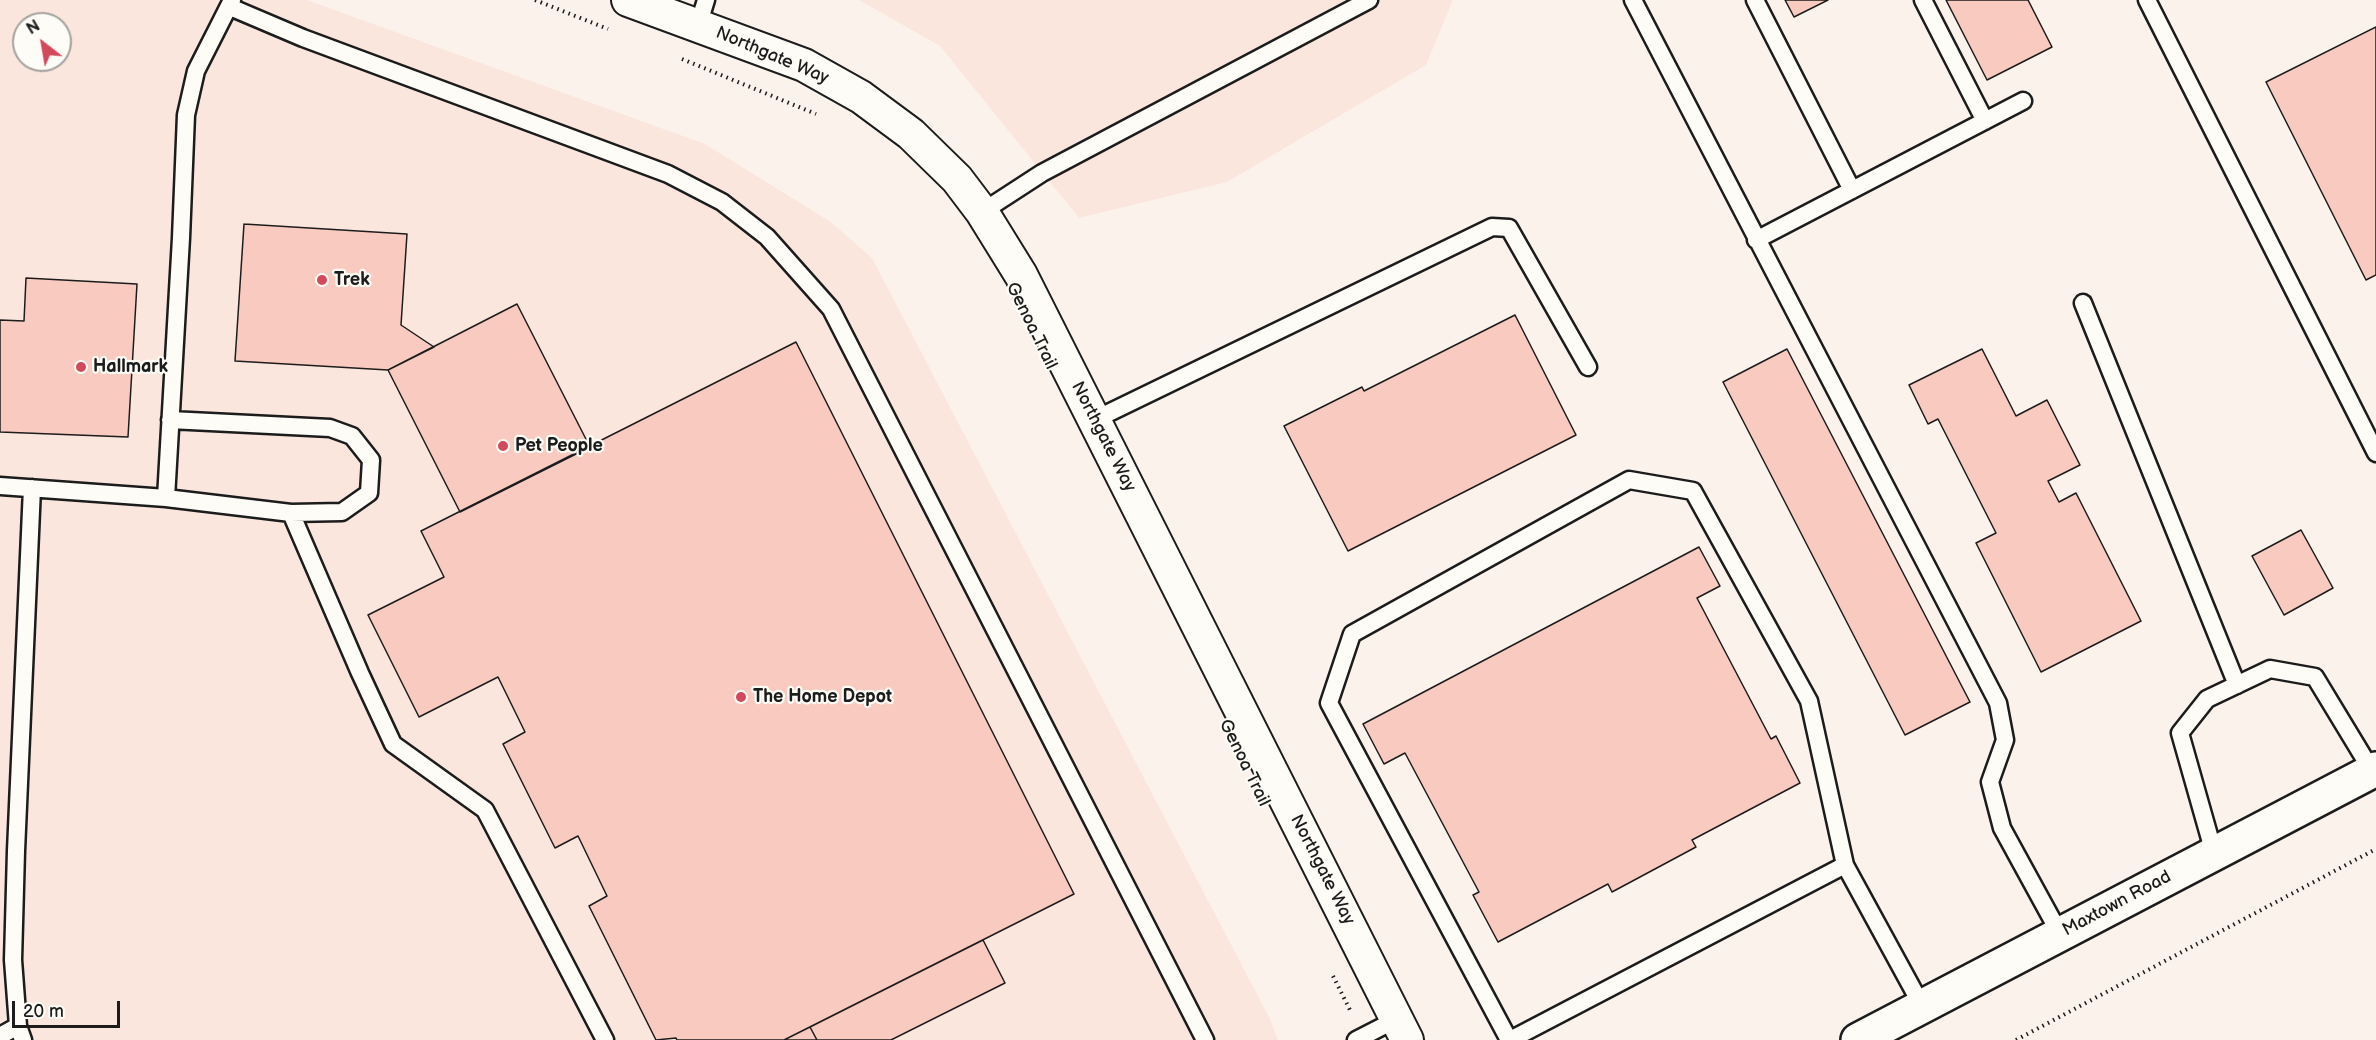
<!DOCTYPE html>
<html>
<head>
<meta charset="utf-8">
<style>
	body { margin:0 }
	#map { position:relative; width:2376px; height:1040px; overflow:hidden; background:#fcf2ec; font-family:"Balsamiq Sans",sans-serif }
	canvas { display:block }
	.north { position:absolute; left:12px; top:12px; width:60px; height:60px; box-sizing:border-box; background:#fdfcf7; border:2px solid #a3a29f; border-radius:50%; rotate:329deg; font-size:16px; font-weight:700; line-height:24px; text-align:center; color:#1c1c1c }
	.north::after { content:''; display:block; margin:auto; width:21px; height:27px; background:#d1495b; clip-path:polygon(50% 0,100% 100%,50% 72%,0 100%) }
	.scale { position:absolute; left:12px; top:1001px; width:108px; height:27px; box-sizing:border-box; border:3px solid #1c1c1c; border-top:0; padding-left:8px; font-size:18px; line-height:21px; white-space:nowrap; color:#1c1c1c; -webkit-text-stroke:4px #fdfcf7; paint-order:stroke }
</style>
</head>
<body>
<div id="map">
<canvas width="2376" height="1040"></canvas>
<div class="north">N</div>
<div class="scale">20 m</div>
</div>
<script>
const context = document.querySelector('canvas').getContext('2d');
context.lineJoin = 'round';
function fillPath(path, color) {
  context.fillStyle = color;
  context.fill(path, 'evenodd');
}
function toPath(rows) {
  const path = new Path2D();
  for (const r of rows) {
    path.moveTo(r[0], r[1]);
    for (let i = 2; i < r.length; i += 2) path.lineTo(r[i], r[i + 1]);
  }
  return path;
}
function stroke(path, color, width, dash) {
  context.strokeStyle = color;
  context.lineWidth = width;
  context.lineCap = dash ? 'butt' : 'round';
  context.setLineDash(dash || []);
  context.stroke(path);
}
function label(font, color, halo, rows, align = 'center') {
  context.font = font + ' "Balsamiq Sans",sans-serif';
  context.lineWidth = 4.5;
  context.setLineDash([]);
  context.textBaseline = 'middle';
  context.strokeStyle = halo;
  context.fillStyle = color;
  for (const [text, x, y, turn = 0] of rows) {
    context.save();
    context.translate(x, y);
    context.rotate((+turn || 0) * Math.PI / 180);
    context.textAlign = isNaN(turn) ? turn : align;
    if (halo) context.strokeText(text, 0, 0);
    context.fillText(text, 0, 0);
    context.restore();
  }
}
const built = toPath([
	[0,0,307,0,705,144,831,222,872,258,1270,1019,1278,1040,0,1040],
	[24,24,60,24,60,60,24,60],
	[859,0,1453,0,1426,65,1227,182,1079,218,940,46]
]);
const building = toPath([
	[1785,0,1828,0,1794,17,1785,0],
	[1946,0,2028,0,2052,47,1987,80,1946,0],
	[2376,27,2376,275,2366,280,2266,82,2376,27],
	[244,224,407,234,401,325,434,347,388,370,235,361,244,224],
	[26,278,137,284,128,437,0,432,0,320,24,321,26,278],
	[517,304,590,447,460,512,388,370,517,304],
	[1515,315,1576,435,1348,551,1284,426,1362,387,1364,391,1515,315],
	[796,342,1074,894,784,1040,677,1040,676,1038,656,1040,589,906,607,896,578,836,555,848,503,744,525,732,498,677,419,717,368,615,444,577,421,531,796,342],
	[1787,349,1970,702,1905,735,1723,382,1787,349],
	[1982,349,2016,416,2047,400,2080,465,2048,481,2059,502,2076,493,2141,621,2041,672,1976,543,1996,533,1938,419,1928,424,1909,385,1982,349],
	[2301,530,2333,588,2284,615,2252,556,2301,530],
	[1699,547,1720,586,1697,598,1771,739,1776,736,1800,783,1692,840,1696,847,1612,892,1608,884,1498,942,1473,895,1479,892,1405,753,1384,764,1363,724,1699,547],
	[983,940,1005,983,891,1040,817,1040,810,1027,983,940],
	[810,1027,817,1040,784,1040,810,1027]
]);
const path = toPath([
	[535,0,608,29],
	[682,59,816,114],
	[1333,976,1351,1012],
	[2016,1040,2376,849]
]);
const lane = toPath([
	[1633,0,1998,703,2005,740,1990,782,2002,828,2060,934],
	[1755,0,1852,190],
	[1923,0,1985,121],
	[2147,0,2376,453],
	[230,7,303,38,668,174,722,202,767,237,831,309,1205,1040],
	[698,26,706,0],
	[982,212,1042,173,1369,0],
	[1756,240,2023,101],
	[2083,303,2237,685],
	[170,420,330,428,352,436,371,460,369,493,342,512,291,513],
	[1094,420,1492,227,1509,228,1588,367],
	[0,486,166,498,291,513,360,673,393,744,485,810,605,1040],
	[166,498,181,238,186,115,196,71,232,0],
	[2214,853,2180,733,2207,699,2270,669,2315,677,2372,771],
	[18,1026,13,960,16,851,32,488],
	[0,1036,18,1026,23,1040],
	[1356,1040,1397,1019],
	[1509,1040,1329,703,1352,634,1629,480,1693,491,1809,701,1845,865],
	[1510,1040,1845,865,1922,1006]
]);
const street = toPath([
	[628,0,804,65,861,97,911,134,957,179,982,212,1021,275,1407,1040]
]);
const primary = toPath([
	[1858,1040,2376,769]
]);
const markers = [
	[322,280,6,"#d1495b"],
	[81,367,6,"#d1495b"],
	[503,446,6,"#d1495b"],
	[741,697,6,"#d1495b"]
];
const streetNames = [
	["Northgate Way",772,56,23],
	["Genoa Trail",1031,326,64],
	["Northgate Way",1103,437,63],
	["Genoa Trail",1244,763,64],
	["Northgate Way",1322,870,63],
	["Maxtown Road",2117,904,-28]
];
const poiNames = [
	["Trek",334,280],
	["Hallmark",93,367],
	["Pet People",515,446],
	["The Home Depot",753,697]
];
fillPath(built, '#fbe6de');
fillPath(building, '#f9cabf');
stroke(building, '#1c1c1c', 1.5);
stroke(lane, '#1c1c1c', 21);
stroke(street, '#1c1c1c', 36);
stroke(primary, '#1c1c1c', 38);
stroke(path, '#1c1c1c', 4, [1.5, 4.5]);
stroke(lane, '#fdfcf7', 16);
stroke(street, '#fdfcf7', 32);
stroke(primary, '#fdfcf7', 33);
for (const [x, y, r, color] of markers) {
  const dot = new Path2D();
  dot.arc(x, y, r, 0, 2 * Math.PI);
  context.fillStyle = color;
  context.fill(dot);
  stroke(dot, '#fdfcf7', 2);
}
label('18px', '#1c1c1c', '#fdfcf7', streetNames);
label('bold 18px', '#1c1c1c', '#fdfcf7', poiNames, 'left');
</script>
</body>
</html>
